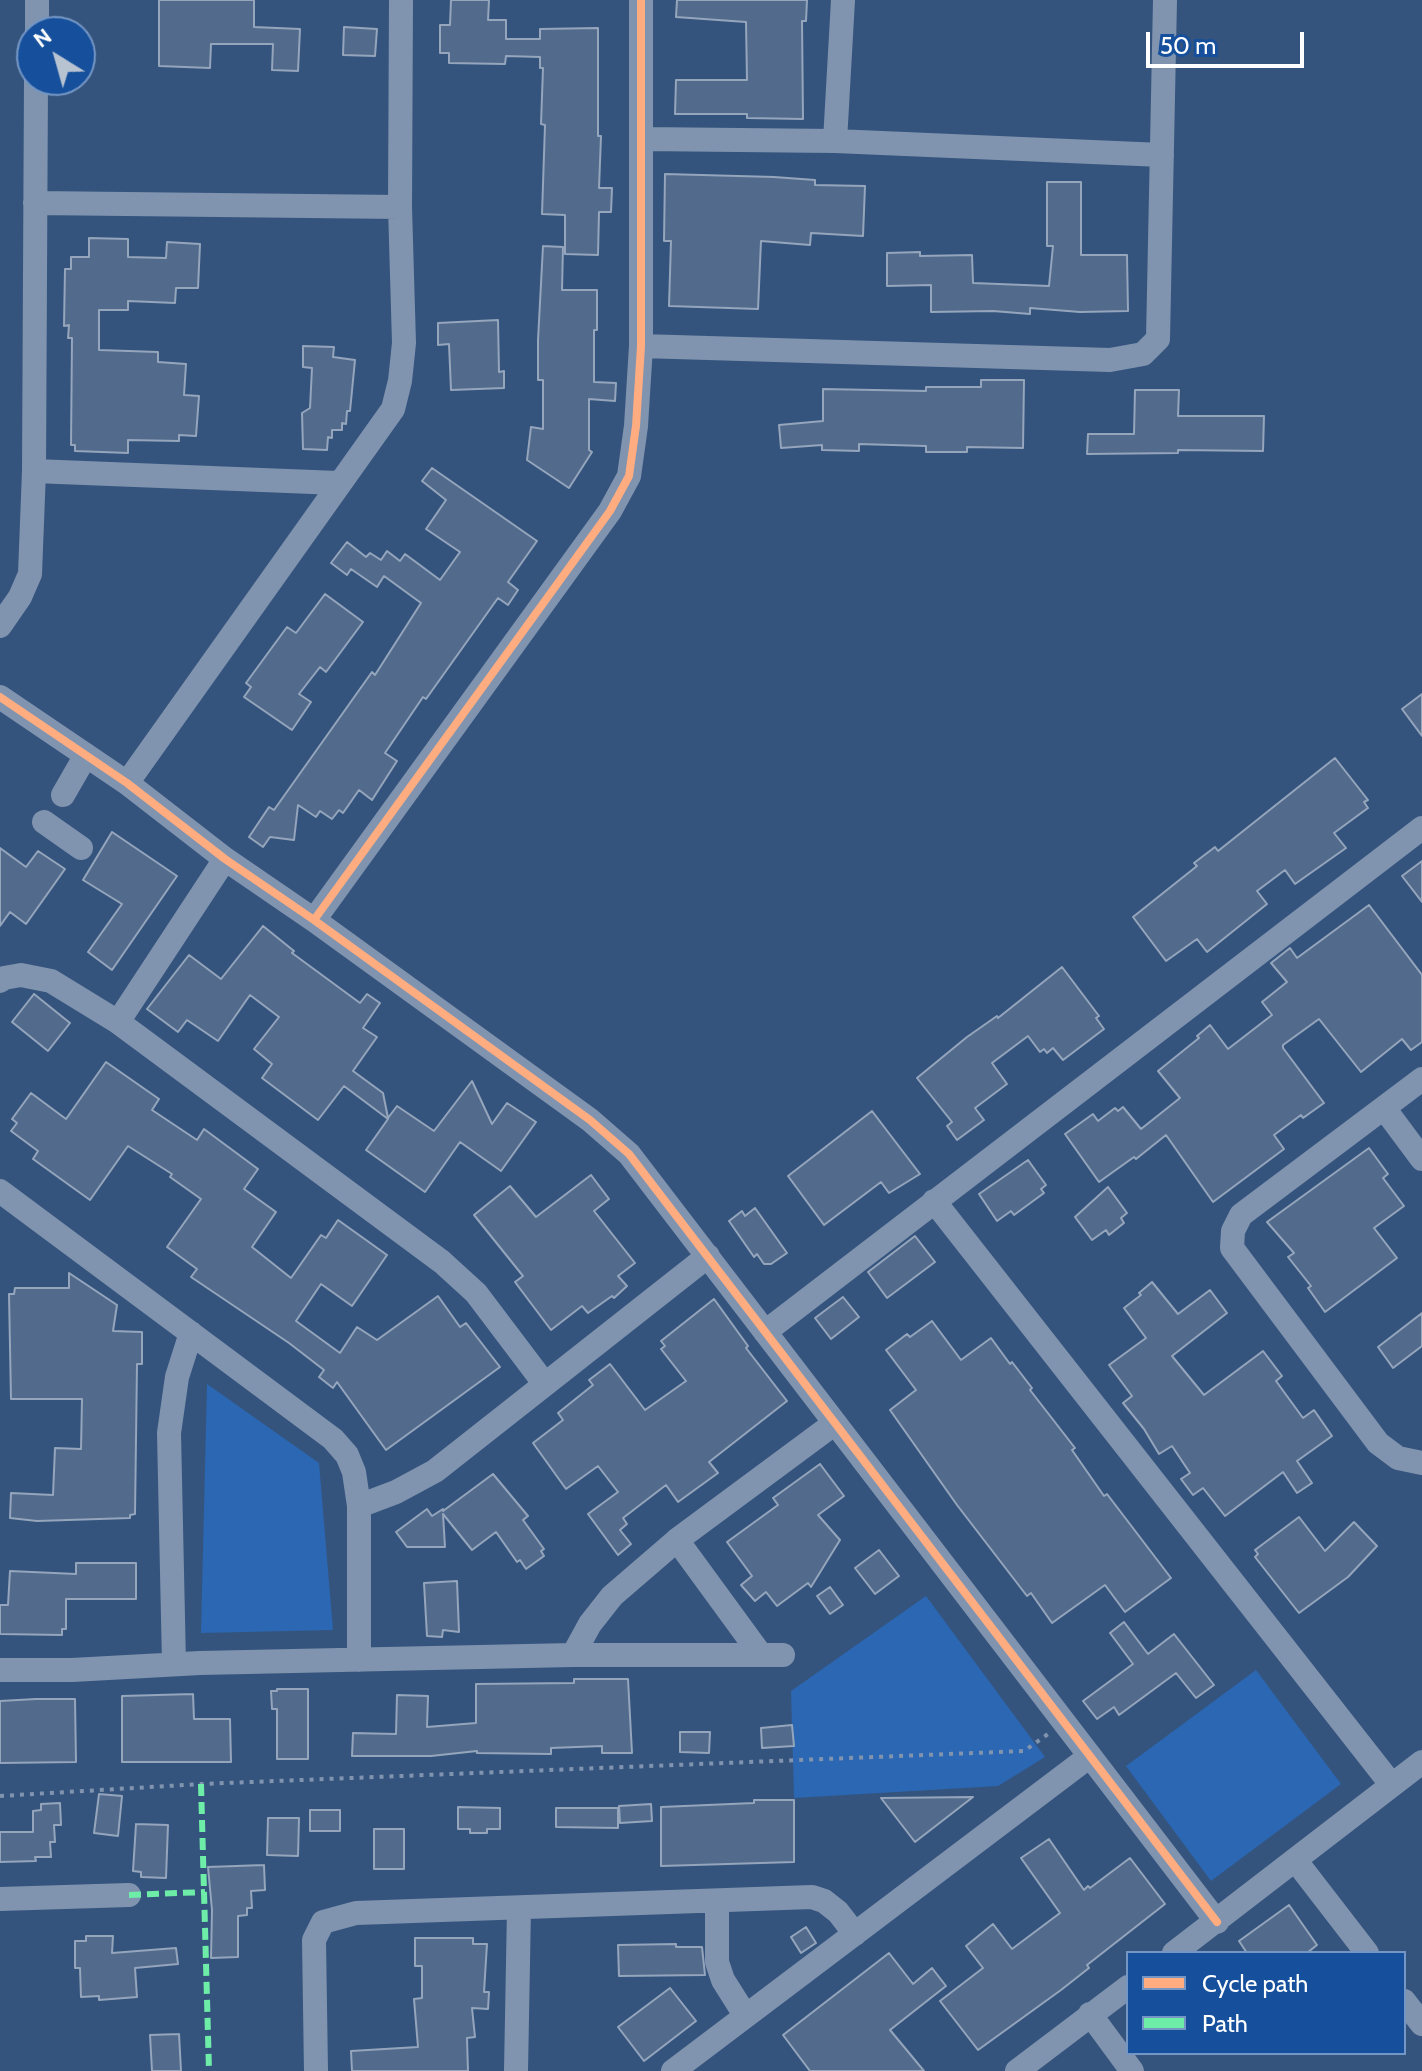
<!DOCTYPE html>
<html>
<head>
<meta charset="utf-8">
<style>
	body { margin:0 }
	#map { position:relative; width:1422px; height:2071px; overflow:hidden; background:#35547d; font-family:Cabin,sans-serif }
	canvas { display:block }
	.legend { position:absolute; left:1126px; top:1951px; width:280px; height:104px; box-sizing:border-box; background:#16509c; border:2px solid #7396c4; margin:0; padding:10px 14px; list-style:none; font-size:24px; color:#fff }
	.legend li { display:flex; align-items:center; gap:16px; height:40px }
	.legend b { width:40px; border:2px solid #7396c4 }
	.north { position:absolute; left:16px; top:16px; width:80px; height:80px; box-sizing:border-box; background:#16509c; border:2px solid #7396c4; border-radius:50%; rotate:323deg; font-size:22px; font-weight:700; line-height:32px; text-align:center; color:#fff }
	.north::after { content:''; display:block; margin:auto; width:28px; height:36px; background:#b8c3d2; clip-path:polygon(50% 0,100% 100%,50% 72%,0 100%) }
	.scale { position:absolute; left:1146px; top:32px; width:158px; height:36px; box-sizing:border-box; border:4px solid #fff; border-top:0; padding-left:10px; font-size:24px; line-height:28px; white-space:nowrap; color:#fff; -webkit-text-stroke:6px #16509c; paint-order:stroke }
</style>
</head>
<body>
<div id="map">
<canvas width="1422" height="2071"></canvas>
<ul class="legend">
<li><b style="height:10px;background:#ffac80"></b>Cycle path</li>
<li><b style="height:10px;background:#6deda7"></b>Path</li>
</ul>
<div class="north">N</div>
<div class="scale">50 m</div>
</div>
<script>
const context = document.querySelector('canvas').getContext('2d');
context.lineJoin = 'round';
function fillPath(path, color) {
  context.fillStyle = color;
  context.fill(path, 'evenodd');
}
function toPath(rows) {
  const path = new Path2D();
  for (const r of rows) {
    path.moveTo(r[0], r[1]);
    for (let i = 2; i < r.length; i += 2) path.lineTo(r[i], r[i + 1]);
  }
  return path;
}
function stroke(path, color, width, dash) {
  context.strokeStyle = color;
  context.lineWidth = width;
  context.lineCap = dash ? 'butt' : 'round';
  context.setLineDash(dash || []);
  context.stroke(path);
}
const green = toPath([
	[207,1384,319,1463,333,1630,201,1633],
	[926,1596,1045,1757,998,1786,794,1798,791,1691],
	[1256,1670,1341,1784,1211,1881,1126,1766]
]);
const building = toPath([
	[159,0,254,0,254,27,300,29,298,71,272,70,273,44,211,44,210,68,159,66,159,0],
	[451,0,489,0,488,20,506,20,506,39,540,39,540,29,598,28,598,136,601,136,599,188,612,188,611,212,599,212,598,255,565,254,565,215,542,214,545,125,541,124,543,68,540,68,540,57,506,56,505,64,449,63,449,53,440,53,440,25,450,25,451,0],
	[677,0,807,0,806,21,802,21,803,119,747,118,747,114,675,114,676,80,747,80,746,22,676,17,677,0],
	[344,27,377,29,375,56,343,55,344,27],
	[665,174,774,177,815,180,815,185,865,186,863,236,811,233,810,245,761,241,758,309,669,306,671,241,664,241,665,174],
	[1047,182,1081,182,1081,255,1127,255,1128,311,1080,312,1030,308,1030,314,993,311,931,312,931,285,887,286,887,253,920,252,920,256,972,255,973,283,1049,286,1053,246,1047,246,1047,182],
	[89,238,128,239,128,257,166,258,167,242,200,244,198,288,176,288,175,303,128,301,128,310,99,310,99,350,158,352,158,362,186,364,184,395,199,396,196,436,179,435,179,441,128,440,128,453,75,451,75,445,71,445,72,338,68,338,69,325,64,326,65,269,71,269,71,257,89,257,89,238],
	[543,246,563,247,562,290,597,290,597,330,594,330,594,382,616,383,615,401,589,399,589,450,592,452,569,488,527,460,531,427,543,429,543,380,538,380,538,340,543,246],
	[498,320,499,372,504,371,504,388,451,390,449,344,438,345,438,323,498,320],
	[303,346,334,347,333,357,355,360,350,411,347,411,346,424,342,423,342,430,332,430,332,438,328,437,327,450,303,449,302,413,310,408,312,368,303,367,303,346],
	[981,380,1024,380,1023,448,967,447,967,452,926,452,926,446,859,444,859,451,822,450,822,445,781,448,779,425,823,421,823,389,926,391,926,387,981,387,981,380],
	[1135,390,1179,390,1178,416,1264,416,1263,451,1178,450,1178,453,1087,454,1088,434,1134,434,1135,390],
	[432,468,537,541,508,582,518,590,508,605,498,598,426,699,423,697,385,753,397,761,372,800,359,790,343,813,339,810,332,819,320,811,316,817,298,805,294,840,270,837,263,847,249,837,269,807,274,810,372,672,375,675,421,603,384,576,377,587,351,569,347,575,331,563,347,542,366,557,370,553,381,560,387,551,400,561,405,554,440,580,460,552,426,529,446,500,422,481,432,468],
	[325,594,363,622,326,672,320,667,299,694,311,702,292,730,244,697,251,687,246,683,287,627,296,633,325,594],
	[1422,694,1422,736,1402,709,1422,694],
	[1335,758,1368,800,1364,802,1368,808,1334,833,1346,848,1295,884,1285,870,1257,891,1267,904,1207,952,1197,939,1166,961,1133,917,1197,866,1194,863,1215,847,1218,851,1335,758],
	[112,832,177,876,112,970,88,952,122,904,83,880,112,832],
	[0,848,26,867,38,851,65,869,26,924,10,912,0,926,0,848],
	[1422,861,1422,902,1402,876,1422,861],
	[1369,905,1422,975,1422,1042,1411,1050,1402,1039,1361,1072,1319,1019,1283,1045,1283,1048,1324,1103,1303,1118,1301,1115,1274,1135,1284,1149,1213,1202,1166,1135,1136,1159,1134,1157,1099,1182,1065,1134,1093,1114,1098,1121,1115,1108,1118,1111,1123,1107,1141,1129,1180,1098,1158,1071,1199,1038,1197,1036,1210,1025,1228,1049,1272,1015,1262,1002,1287,982,1271,963,1290,948,1297,958,1369,905],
	[263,926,294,951,292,953,360,1003,367,994,380,1003,363,1028,377,1037,353,1071,383,1093,388,1118,397,1106,434,1131,472,1081,492,1124,507,1103,536,1122,501,1171,460,1142,425,1192,366,1150,388,1119,344,1086,318,1120,262,1078,272,1064,254,1049,279,1017,250,995,218,1041,187,1020,178,1032,147,1009,189,955,221,979,263,926],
	[1062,967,1099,1016,1096,1018,1104,1029,1063,1060,1053,1048,1047,1053,1044,1049,1040,1052,1028,1036,992,1063,1007,1084,975,1108,984,1120,957,1140,947,1126,952,1122,917,1078,967,1037,997,1016,998,1018,1062,967],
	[34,994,70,1023,48,1051,12,1022,34,994],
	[106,1062,159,1099,152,1110,197,1140,204,1129,258,1169,244,1189,276,1212,252,1247,291,1278,321,1235,326,1238,338,1220,387,1255,352,1306,321,1284,296,1321,340,1353,357,1327,377,1340,438,1296,460,1327,466,1323,500,1367,386,1450,337,1382,333,1388,319,1377,324,1370,289,1343,191,1277,197,1269,167,1247,201,1199,170,1177,172,1174,128,1146,90,1200,33,1159,38,1151,11,1131,17,1123,12,1119,31,1093,66,1119,106,1062],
	[872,1111,920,1174,889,1193,881,1182,824,1225,788,1176,872,1111],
	[1369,1148,1388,1174,1383,1178,1404,1206,1374,1228,1397,1258,1325,1312,1308,1288,1311,1286,1288,1257,1294,1253,1267,1222,1369,1148],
	[1028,1160,1046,1185,1041,1189,1044,1193,1014,1215,1011,1211,997,1221,979,1194,1028,1160],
	[591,1175,609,1199,594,1211,635,1263,618,1276,627,1286,614,1298,612,1296,588,1313,582,1306,551,1330,515,1282,523,1276,474,1215,510,1186,536,1217,591,1175],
	[1108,1187,1127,1213,1121,1218,1124,1223,1109,1235,1106,1230,1092,1240,1075,1217,1108,1187],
	[755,1208,787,1253,771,1264,764,1264,757,1254,754,1257,729,1221,742,1211,745,1216,755,1208],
	[915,1236,935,1262,887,1298,868,1272,915,1236],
	[69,1273,117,1305,113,1331,142,1332,142,1364,137,1364,135,1514,130,1515,130,1518,37,1521,10,1518,11,1493,53,1495,55,1448,81,1449,82,1399,11,1399,9,1294,14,1294,15,1288,69,1288,69,1273],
	[1152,1282,1178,1314,1210,1290,1227,1313,1172,1356,1204,1395,1263,1351,1282,1376,1276,1381,1303,1418,1314,1410,1332,1436,1297,1461,1312,1483,1297,1493,1283,1472,1225,1516,1203,1488,1193,1495,1181,1479,1190,1473,1172,1446,1159,1454,1144,1429,1123,1403,1132,1396,1109,1365,1146,1338,1124,1308,1141,1295,1139,1293,1152,1282],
	[843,1297,859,1317,831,1339,815,1318,843,1297],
	[714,1299,748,1346,746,1348,787,1401,709,1462,718,1473,678,1502,666,1485,623,1518,627,1524,620,1530,631,1544,618,1555,588,1514,618,1492,598,1466,566,1489,533,1443,563,1420,558,1413,593,1385,589,1380,610,1364,645,1410,686,1381,661,1349,665,1346,661,1341,714,1299],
	[1422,1313,1422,1346,1393,1368,1378,1347,1422,1313],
	[932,1321,961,1360,991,1338,1010,1364,1012,1362,1032,1388,1030,1390,1075,1448,1072,1450,1104,1496,1107,1494,1171,1578,1125,1612,1105,1585,1052,1623,1031,1593,1027,1596,957,1505,890,1410,916,1390,886,1350,907,1334,910,1337,932,1321],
	[820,1464,844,1496,818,1515,840,1540,811,1587,808,1583,777,1606,766,1592,755,1601,741,1585,752,1576,727,1542,778,1505,773,1498,820,1464],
	[493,1474,528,1516,523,1520,544,1549,541,1551,544,1556,526,1569,520,1560,517,1562,496,1532,472,1550,443,1514,445,1547,407,1547,396,1532,427,1509,432,1516,443,1509,443,1511,493,1474],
	[1299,1517,1325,1551,1354,1522,1377,1546,1348,1577,1299,1613,1255,1557,1258,1554,1255,1550,1299,1517],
	[879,1550,899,1576,875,1594,855,1568,879,1550],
	[76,1563,136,1563,136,1599,66,1599,66,1629,62,1629,62,1635,0,1634,0,1605,8,1605,10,1571,76,1574,76,1563],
	[457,1581,459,1632,443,1630,442,1637,427,1636,424,1583,457,1581],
	[830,1587,843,1605,830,1614,817,1596,830,1587],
	[1124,1622,1148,1654,1174,1634,1214,1685,1196,1698,1176,1673,1119,1715,1114,1707,1097,1719,1083,1701,1133,1664,1110,1633,1124,1622],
	[574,1679,628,1679,632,1753,602,1753,602,1746,551,1748,551,1754,477,1753,477,1751,431,1756,352,1756,353,1733,396,1734,397,1695,428,1696,427,1727,476,1723,476,1684,574,1683,574,1679],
	[277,1689,308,1689,308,1759,277,1759,277,1709,272,1709,271,1691,277,1691,277,1689],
	[193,1694,194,1719,230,1719,231,1762,122,1762,122,1696,193,1694],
	[36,1699,75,1699,76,1762,0,1763,0,1701,36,1699],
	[792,1725,794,1746,762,1748,761,1728,792,1725],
	[680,1732,710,1732,709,1753,680,1752,680,1732],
	[99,1794,122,1796,118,1836,94,1833,99,1794],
	[973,1797,915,1842,881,1798,973,1797],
	[754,1800,794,1800,794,1862,661,1866,661,1807,754,1803,754,1800],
	[60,1803,61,1825,54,1825,55,1842,50,1842,51,1857,35,1857,36,1861,0,1862,0,1832,33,1832,33,1811,41,1810,41,1804,60,1803],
	[651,1804,652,1821,620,1823,619,1806,651,1804],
	[458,1807,500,1808,500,1829,487,1829,487,1833,470,1833,470,1829,458,1829,458,1807],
	[556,1808,618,1808,618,1828,556,1827,556,1808],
	[310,1810,340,1810,340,1831,310,1831,310,1810],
	[268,1818,299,1818,298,1856,267,1855,268,1818],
	[136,1824,168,1825,166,1878,141,1877,141,1872,133,1871,136,1824],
	[374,1829,404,1829,404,1869,374,1869,374,1829],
	[1049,1839,1084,1890,1088,1886,1090,1888,1130,1858,1165,1904,1087,1965,1089,1968,1061,1990,978,2050,940,2001,983,1968,966,1946,993,1924,1012,1949,1060,1913,1021,1858,1049,1839],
	[264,1865,265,1890,251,1891,252,1908,247,1908,247,1915,238,1916,238,1957,211,1958,212,1910,208,1867,264,1865],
	[1289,1905,1317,1945,1307,1953,1247,1953,1239,1941,1289,1905],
	[806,1927,816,1943,801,1953,791,1937,806,1927],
	[86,1936,113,1936,112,1953,176,1948,178,1964,135,1968,137,1997,99,2000,99,1996,81,1997,80,1968,75,1968,75,1941,86,1941,86,1936],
	[415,1938,473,1938,473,1944,487,1944,484,1992,489,1992,488,2009,472,2008,475,2037,467,2038,468,2071,352,2071,351,2051,418,2047,414,1999,422,1998,422,1966,415,1966,415,1938],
	[676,1944,676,1947,702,1947,705,1975,619,1976,618,1945,676,1944],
	[889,1953,913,1984,932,1968,946,1986,890,2030,924,2071,810,2071,783,2035,889,1953],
	[670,1988,696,2021,644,2061,618,2027,670,1988],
	[179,2034,181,2071,152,2071,150,2035,179,2034]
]);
const path = toPath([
	[0,1796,201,1784,1024,1751,1048,1734]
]);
const minor = toPath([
	[37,32,37,0],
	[642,139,835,141,1162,155],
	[835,141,843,0],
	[35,203,400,207],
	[641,346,1110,360,1143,354,1158,339,1165,0],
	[34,471,338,483],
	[0,626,20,597,30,574,34,471,36,80],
	[0,697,127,783,225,859,314,920,590,1120,629,1154,1217,1922],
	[127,783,393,409,400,381,404,343,400,207,401,0],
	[63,795,86,755],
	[44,822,81,848],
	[314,920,610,511,629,476,636,426,641,346,641,0],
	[0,981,4,978,21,975,51,981,118,1022,442,1262,476,1293,544,1383],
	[118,1022,225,859],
	[1422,1079,1241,1215,1233,1231,1232,1248,1378,1443,1398,1458,1422,1463],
	[1384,1108,1422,1159],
	[0,1191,333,1439,347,1455,354,1472,359,1506,359,1660],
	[934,1201,1391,1784],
	[765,1332,1422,828],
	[359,1506,396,1492,435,1471,708,1256],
	[677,1540,761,1655],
	[573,1655,590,1624,612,1596,677,1540,835,1423],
	[174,1664,169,1433,177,1377,191,1333],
	[0,1670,72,1670,200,1663,573,1655,783,1655],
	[1296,1861,1367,1953],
	[0,1899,129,1895],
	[717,1901,717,1962,723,1980,745,2015],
	[1174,1953,1422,1762],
	[1404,2001,1422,2024],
	[1090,2014,1132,2071],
	[316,2071,314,1940,323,1922,356,1913,812,1897,824,1901,838,1912,855,1934],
	[516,2071,519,1908],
	[673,2071,1090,1756],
	[1017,2071,1128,1987]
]);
const quiet = toPath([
	[201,1784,209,2071],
	[129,1895,205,1892]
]);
const cycleway = toPath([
	[0,697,127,783,225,859,314,920,590,1120,629,1154,1217,1922],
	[314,920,610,511,629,476,636,426,641,346,641,0]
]);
fillPath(green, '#2b67b2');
fillPath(building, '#526b8c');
stroke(building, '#94a5bc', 2);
stroke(path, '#8094af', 4, [4, 6]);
stroke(minor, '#8094af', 24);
stroke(quiet, '#6deda7', 6, [12, 6]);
stroke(cycleway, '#ffac80', 8);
</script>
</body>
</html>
